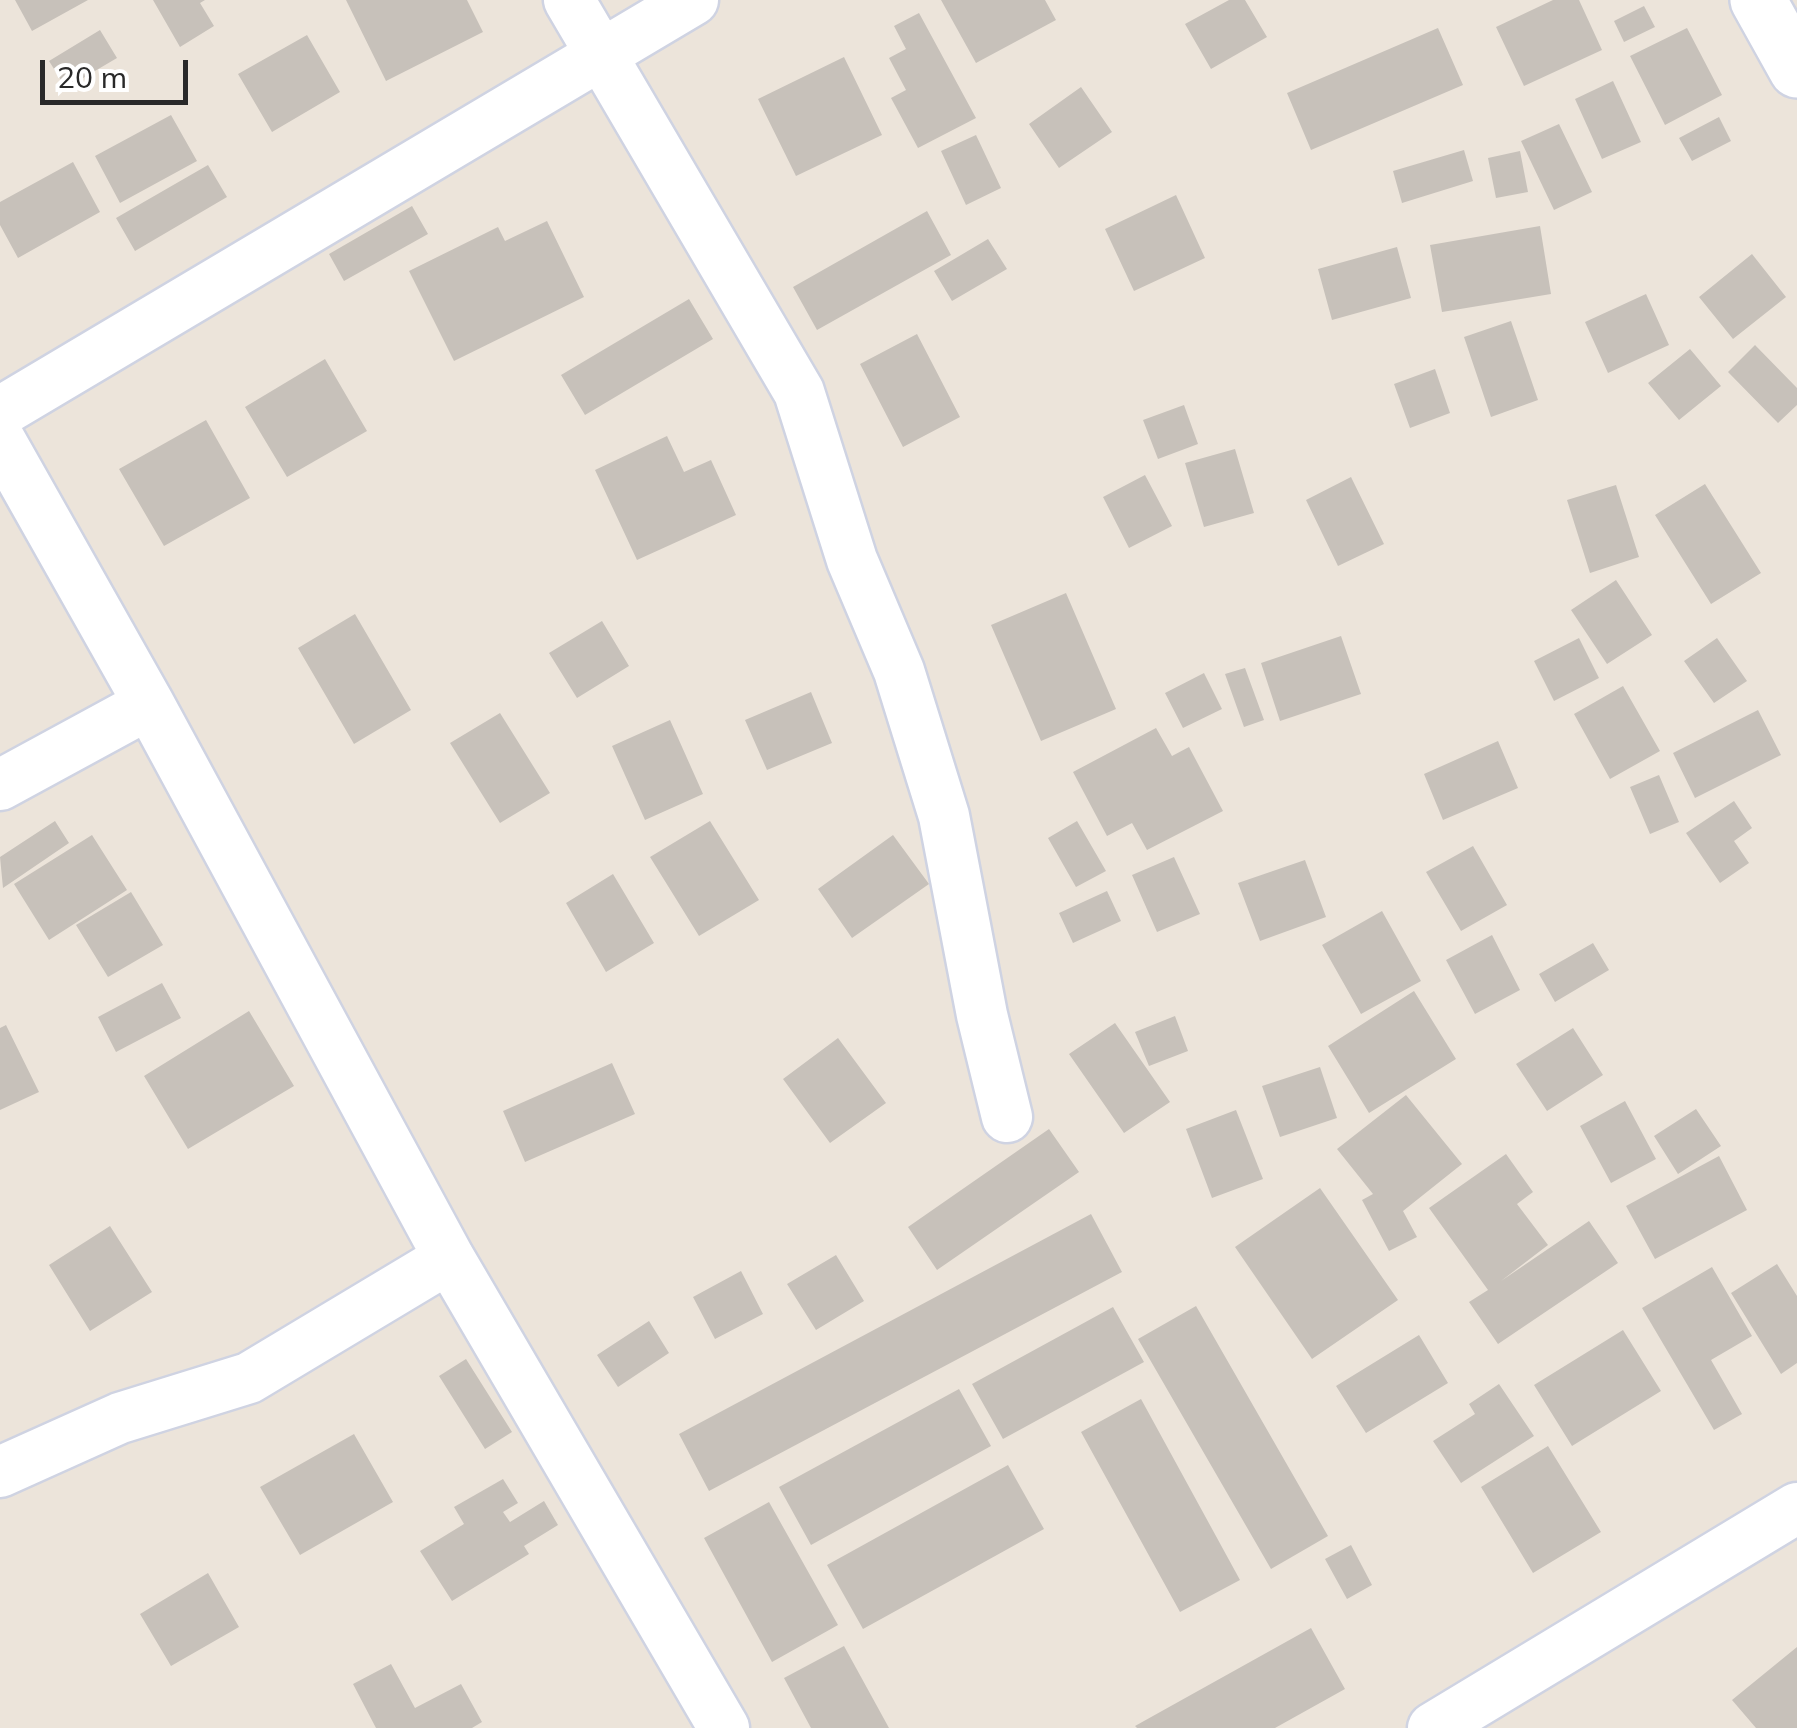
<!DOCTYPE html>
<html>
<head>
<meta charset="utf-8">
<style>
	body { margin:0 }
	#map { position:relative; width:1797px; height:1728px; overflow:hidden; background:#ece4da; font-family:Mulish,sans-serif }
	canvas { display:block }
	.scale { position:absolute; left:40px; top:60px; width:148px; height:45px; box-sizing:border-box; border:5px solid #292929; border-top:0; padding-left:12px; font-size:30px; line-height:35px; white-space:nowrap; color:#292929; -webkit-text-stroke:8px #fff; paint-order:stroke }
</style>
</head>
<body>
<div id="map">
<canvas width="1797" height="1728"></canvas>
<div class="scale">20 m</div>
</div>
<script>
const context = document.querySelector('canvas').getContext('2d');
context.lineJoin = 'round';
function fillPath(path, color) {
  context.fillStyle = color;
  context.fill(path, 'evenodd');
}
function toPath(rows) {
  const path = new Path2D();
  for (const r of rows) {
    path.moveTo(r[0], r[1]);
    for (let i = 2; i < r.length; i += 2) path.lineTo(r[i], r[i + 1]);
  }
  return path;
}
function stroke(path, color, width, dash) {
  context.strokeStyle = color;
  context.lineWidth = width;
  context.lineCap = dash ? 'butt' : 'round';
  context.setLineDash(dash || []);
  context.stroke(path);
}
const building = toPath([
	[15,0,88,0,32,31],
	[153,0,205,0,200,3,214,26,180,47],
	[346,0,467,0,483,32,386,81],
	[941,0,1045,0,1056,20,976,63],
	[1229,0,1245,0,1267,37,1211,69,1185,24],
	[1553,0,1579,0,1602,50,1524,86,1496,27],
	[1644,6,1655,27,1624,42,1614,21],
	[919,13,976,118,918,148,891,98,906,90,889,58,906,49,894,26],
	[1438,28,1463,85,1311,150,1287,93],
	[1687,28,1722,95,1665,125,1630,56],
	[100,30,117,58,66,88,49,61],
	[307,35,340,92,272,132,238,74],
	[844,57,882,135,796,176,758,99],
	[1613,81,1641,142,1602,159,1575,99],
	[1081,87,1112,132,1059,168,1029,124],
	[171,115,197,161,120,203,95,156],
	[1719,117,1731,141,1692,161,1679,138],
	[1559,124,1592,192,1554,210,1521,141],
	[976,135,1001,188,966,205,941,151],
	[1464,150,1473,181,1402,203,1393,171],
	[1520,151,1528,192,1496,198,1488,158],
	[73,162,100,212,18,258,0,225,0,202],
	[208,165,227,197,135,251,116,218],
	[1176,195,1205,258,1134,291,1105,229],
	[412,206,428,234,344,281,329,254],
	[927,211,951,255,817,330,793,287],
	[547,221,584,297,454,361,409,271,498,227,505,241],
	[1540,226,1551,294,1442,312,1430,245],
	[988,239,1007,269,952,301,934,271],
	[1397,247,1411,298,1332,320,1318,269],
	[1752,254,1786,297,1733,339,1699,297],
	[1646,294,1669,345,1608,373,1585,322],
	[689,299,713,339,585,415,561,375],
	[1511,321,1538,400,1491,417,1464,337],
	[917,334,960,417,903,447,860,364],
	[1755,345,1797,388,1797,405,1778,423,1728,372],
	[1690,349,1721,386,1679,420,1648,383],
	[325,359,367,431,287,477,245,407],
	[1435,369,1450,413,1410,428,1394,384],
	[1184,405,1198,444,1158,459,1143,420],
	[206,420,250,498,164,546,119,469],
	[667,436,684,472,711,460,736,515,637,560,595,470],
	[1235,449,1254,513,1204,527,1185,463],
	[1145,475,1172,526,1129,548,1103,497],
	[1351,477,1384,544,1338,566,1306,500],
	[1705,484,1761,573,1711,604,1655,515],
	[1616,485,1639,557,1590,573,1567,500],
	[1616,580,1652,635,1607,664,1571,610],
	[1066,593,1116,709,1041,741,991,625],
	[355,614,411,710,354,744,298,648],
	[602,621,629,666,577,698,549,653],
	[1341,636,1361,694,1280,721,1261,663],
	[1579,638,1599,678,1554,701,1534,661],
	[1717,638,1747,681,1714,703,1684,661],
	[1245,668,1264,720,1244,727,1225,674],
	[1204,673,1222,709,1183,728,1165,693],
	[1623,686,1660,751,1610,779,1574,714],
	[811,692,832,743,767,770,745,720],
	[1758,710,1781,755,1695,798,1673,753],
	[500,713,550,793,500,823,450,743],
	[670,720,703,794,645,820,612,746],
	[1156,728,1172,756,1189,747,1223,811,1147,850,1132,823,1107,836,1073,772],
	[1498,741,1518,788,1443,820,1424,774],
	[1659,775,1679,822,1650,834,1630,787],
	[1734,801,1752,828,1734,841,1749,863,1720,883,1686,833],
	[55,821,69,843,3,888,0,857],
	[710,821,759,900,699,936,650,857],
	[1077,821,1106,871,1076,887,1048,838],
	[92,835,127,890,49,940,14,884],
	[893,835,929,884,852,938,818,889],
	[1473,846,1507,905,1461,931,1426,872],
	[1174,857,1200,914,1157,932,1132,875],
	[1305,860,1326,917,1260,941,1238,883],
	[613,874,654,943,606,972,566,903],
	[1107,891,1121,921,1073,943,1059,913],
	[131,892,163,945,108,977,76,925],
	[1382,911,1421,981,1361,1014,1322,945],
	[1492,935,1520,990,1475,1014,1446,960],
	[1593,943,1609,970,1555,1002,1539,974],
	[162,983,181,1018,116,1052,98,1017],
	[1414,991,1456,1059,1369,1113,1328,1046],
	[249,1011,294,1086,188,1149,144,1076],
	[1175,1016,1188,1051,1149,1066,1135,1032],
	[1115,1023,1170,1102,1124,1133,1069,1054],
	[6,1025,39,1092,0,1110,0,1028],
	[1573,1028,1603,1075,1547,1111,1516,1064],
	[838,1038,886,1103,830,1143,783,1079],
	[612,1063,635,1114,525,1162,503,1111],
	[1320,1067,1337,1118,1280,1137,1262,1086],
	[1406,1095,1462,1164,1403,1211,1417,1237,1389,1251,1362,1200,1373,1194,1337,1149],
	[1625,1101,1656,1159,1611,1183,1580,1126],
	[1696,1109,1721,1146,1678,1174,1654,1136],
	[1236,1110,1263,1179,1212,1198,1186,1129],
	[1049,1129,1079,1172,937,1270,908,1227],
	[1506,1154,1533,1192,1517,1204,1548,1245,1501,1281,1589,1221,1618,1263,1498,1344,1469,1302,1488,1290,1429,1208],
	[1719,1156,1747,1210,1655,1259,1626,1206],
	[1320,1188,1398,1300,1312,1359,1235,1247],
	[1091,1214,1122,1272,709,1491,679,1434],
	[110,1226,152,1292,90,1331,49,1265],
	[836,1255,864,1301,816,1330,787,1284],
	[1777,1264,1797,1296,1797,1363,1781,1374,1731,1293],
	[1712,1267,1752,1336,1711,1360,1742,1414,1714,1430,1642,1308],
	[741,1271,763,1314,715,1339,693,1297],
	[1196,1306,1328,1536,1271,1569,1138,1339],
	[1113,1307,1144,1362,1003,1439,972,1384],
	[649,1321,669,1353,618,1387,597,1355],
	[1623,1330,1661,1391,1572,1446,1534,1385],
	[1419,1335,1448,1383,1366,1433,1336,1386],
	[466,1359,512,1432,485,1449,439,1376],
	[1499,1384,1534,1436,1461,1483,1433,1441,1475,1414,1469,1404],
	[959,1389,991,1446,811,1545,779,1487],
	[1141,1399,1240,1580,1180,1612,1081,1432],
	[354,1434,393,1502,300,1555,260,1487],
	[1548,1446,1601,1532,1533,1573,1481,1487],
	[1008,1465,1044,1529,863,1629,827,1565],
	[503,1479,518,1503,503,1512,510,1522,544,1501,558,1525,524,1546,529,1554,452,1601,420,1551,464,1524,454,1507],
	[769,1502,838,1625,772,1662,704,1538],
	[1351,1545,1372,1585,1347,1599,1325,1559],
	[208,1573,239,1627,171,1666,140,1614],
	[1311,1628,1345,1689,1275,1728,1137,1728,1135,1726],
	[844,1646,889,1728,811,1728,784,1678],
	[1797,1647,1797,1728,1756,1728,1732,1700],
	[391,1664,415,1708,461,1684,482,1722,472,1728,376,1728,353,1684]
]);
const minor = toPath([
	[569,0,799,392,852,560,899,671,944,816,982,1015,1007,1117],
	[0,412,693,0],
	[0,440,149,704,449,1258,724,1728],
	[0,785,149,704],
	[0,1472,120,1418,249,1378,449,1258],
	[1433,1728,1797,1508]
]);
const secondary = toPath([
	[1758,0,1797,70]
]);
fillPath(building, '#c7c1ba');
stroke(minor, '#cfd3e2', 55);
stroke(secondary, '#cfd3e2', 60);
stroke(minor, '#fff', 50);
stroke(secondary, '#fff', 55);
</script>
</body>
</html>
